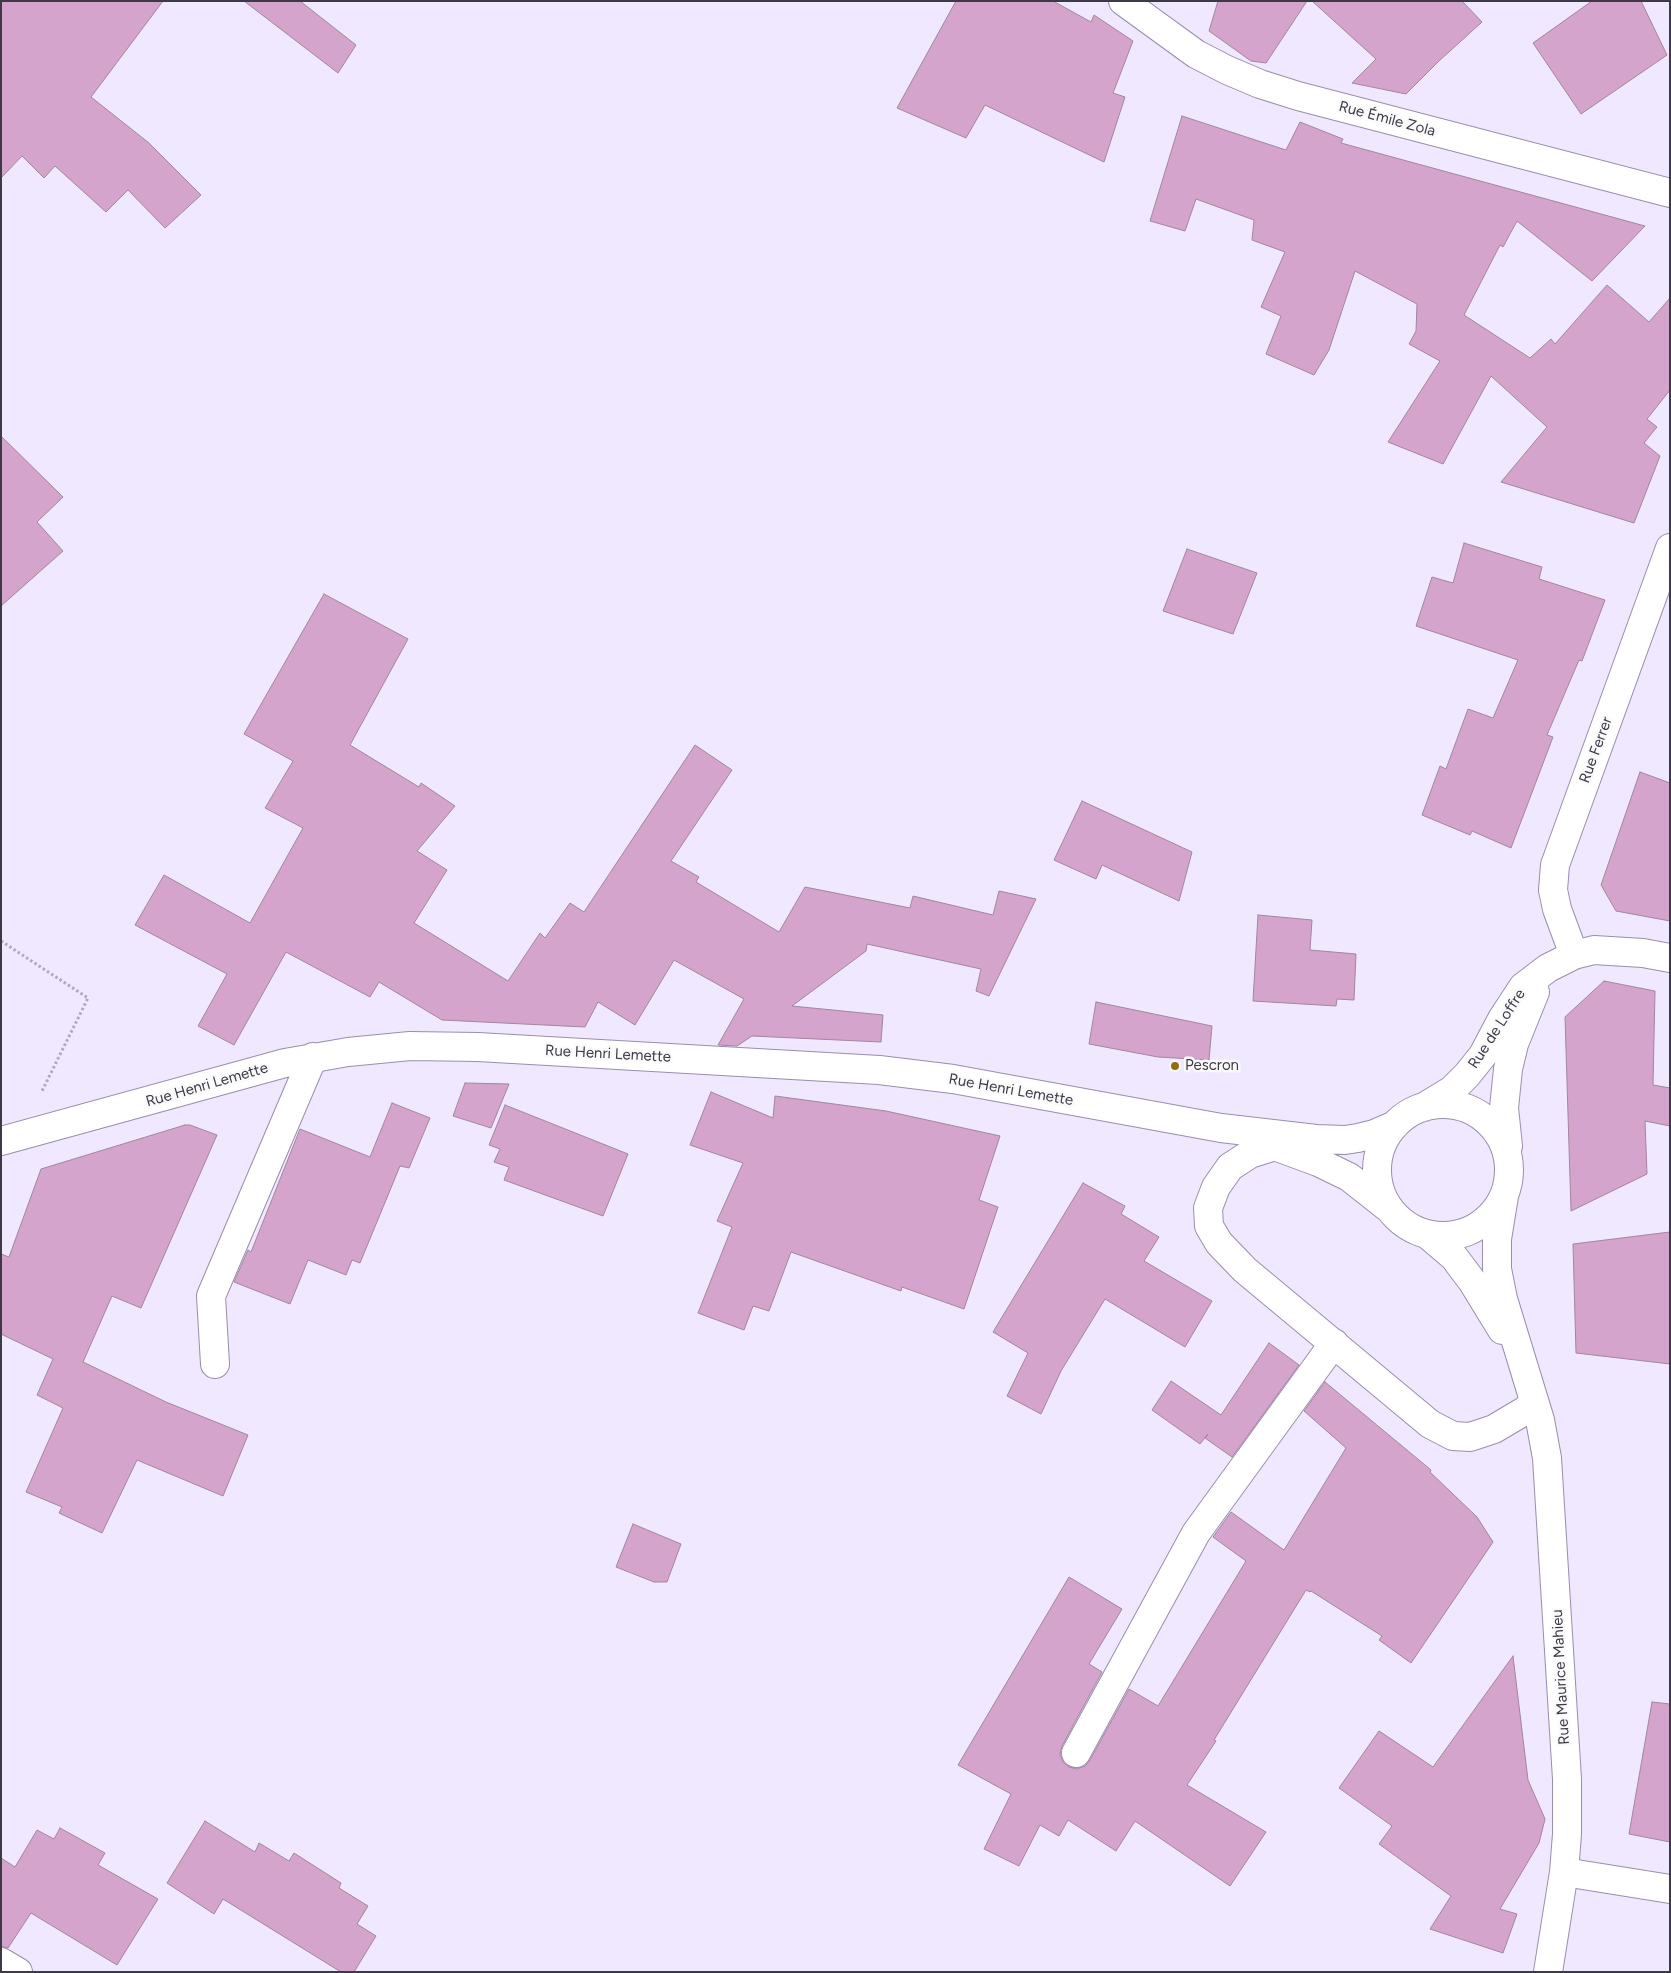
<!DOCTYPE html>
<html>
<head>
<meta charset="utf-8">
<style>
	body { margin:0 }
	#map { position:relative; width:1671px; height:1973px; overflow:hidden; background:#f0e8fe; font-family:Figtree,sans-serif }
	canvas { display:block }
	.frame { position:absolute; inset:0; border:2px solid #3e3947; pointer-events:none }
</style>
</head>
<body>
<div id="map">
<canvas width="1671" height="1973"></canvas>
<div class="frame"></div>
</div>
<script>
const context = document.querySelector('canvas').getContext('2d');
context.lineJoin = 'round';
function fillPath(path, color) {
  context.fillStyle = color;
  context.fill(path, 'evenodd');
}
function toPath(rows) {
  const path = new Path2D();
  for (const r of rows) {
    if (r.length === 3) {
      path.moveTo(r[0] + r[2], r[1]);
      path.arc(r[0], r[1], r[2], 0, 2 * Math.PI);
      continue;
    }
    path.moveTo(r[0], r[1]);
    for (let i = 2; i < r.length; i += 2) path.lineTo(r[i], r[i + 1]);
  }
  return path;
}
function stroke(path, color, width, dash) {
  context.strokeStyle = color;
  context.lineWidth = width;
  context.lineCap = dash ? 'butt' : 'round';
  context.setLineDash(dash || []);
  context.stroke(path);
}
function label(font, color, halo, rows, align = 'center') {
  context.font = font + ' Figtree,sans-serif';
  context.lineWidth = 5;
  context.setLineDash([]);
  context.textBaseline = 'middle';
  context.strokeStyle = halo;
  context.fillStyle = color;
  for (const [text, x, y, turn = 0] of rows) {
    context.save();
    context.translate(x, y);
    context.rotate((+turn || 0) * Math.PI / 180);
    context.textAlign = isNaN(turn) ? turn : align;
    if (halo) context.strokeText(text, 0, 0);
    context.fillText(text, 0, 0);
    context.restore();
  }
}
const building = toPath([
	[1,1,163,1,91,97,149,143,201,195,165,228,128,190,106,212,55,166,44,178,22,156,1,178,1,1],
	[244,1,300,1,356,45,338,73,244,1],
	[956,1,1053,1,1091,22,1094,15,1133,41,1113,93,1125,97,1104,162,985,105,966,138,897,108,956,1],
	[1218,1,1307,1,1266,63,1251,61,1209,31,1218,1],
	[1312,1,1462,1,1482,22,1439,61,1406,94,1352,83,1376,59,1312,1],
	[1592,1,1641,1,1667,55,1581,114,1533,43,1592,1],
	[1182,116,1286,150,1300,122,1343,139,1341,143,1645,226,1592,281,1517,221,1503,247,1500,245,1464,315,1530,358,1551,339,1555,344,1607,285,1649,322,1670,298,1670,390,1647,419,1657,427,1644,443,1660,456,1634,523,1501,482,1547,427,1491,376,1443,464,1388,442,1440,361,1409,344,1416,331,1417,304,1355,271,1329,350,1314,375,1266,354,1281,316,1261,307,1285,252,1252,240,1254,220,1196,199,1185,231,1150,221,1182,116],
	[1,436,63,497,37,522,63,551,1,606,1,436],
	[1464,543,1542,567,1539,579,1605,600,1582,661,1579,660,1547,735,1553,737,1511,848,1472,831,1470,835,1422,815,1440,766,1446,769,1468,709,1493,718,1518,660,1416,626,1432,577,1453,583,1464,543],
	[1187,549,1257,573,1233,634,1163,611,1187,549],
	[324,594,408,639,350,745,419,787,421,783,455,806,417,851,447,870,414,923,508,981,540,933,545,938,570,903,584,912,695,745,732,770,671,861,699,877,696,882,779,932,805,887,910,908,913,896,993,915,999,891,1036,899,989,996,976,991,981,969,867,944,866,951,792,1006,883,1015,881,1042,752,1036,737,1046,718,1045,744,999,674,960,635,1025,598,1002,585,1027,442,1020,379,982,370,997,286,952,234,1045,198,1026,227,974,135,925,164,875,250,923,303,828,265,808,293,761,244,734,324,594],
	[1640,772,1670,783,1670,921,1616,911,1601,885,1640,772],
	[1082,801,1192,852,1179,901,1102,865,1096,879,1054,860,1082,801],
	[1258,915,1312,920,1310,950,1356,954,1354,1000,1337,999,1336,1006,1253,1001,1258,915],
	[1604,981,1655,991,1653,1085,1670,1088,1670,1126,1645,1121,1647,1174,1571,1211,1565,1017,1604,981],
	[1096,1002,1212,1026,1209,1060,1158,1057,1089,1044,1096,1002],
	[465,1083,509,1084,491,1128,453,1116,465,1083],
	[711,1092,773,1118,775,1096,886,1111,1000,1136,979,1200,998,1207,964,1309,902,1287,901,1291,791,1252,769,1311,753,1306,744,1330,698,1313,732,1227,717,1221,743,1163,690,1145,711,1092],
	[392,1103,430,1118,409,1168,400,1166,360,1263,352,1260,346,1275,308,1260,290,1304,234,1282,248,1250,251,1252,300,1129,370,1157,392,1103],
	[505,1105,628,1154,603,1216,504,1180,509,1167,494,1162,500,1149,489,1145,505,1105],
	[185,1125,190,1125,217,1135,141,1308,112,1296,83,1362,166,1402,248,1435,223,1496,137,1460,102,1533,59,1513,62,1507,26,1492,63,1408,37,1395,53,1359,1,1334,1,1254,9,1257,41,1169,185,1125],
	[1083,1183,1125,1206,1121,1214,1159,1237,1144,1261,1212,1301,1185,1347,1105,1299,1061,1371,1041,1414,1007,1396,1028,1353,993,1332,1083,1183],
	[1670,1232,1670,1364,1576,1353,1573,1244,1670,1232],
	[1269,1343,1299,1365,1232,1457,1205,1438,1208,1434,1200,1444,1152,1410,1171,1381,1221,1415,1269,1343],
	[1325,1382,1431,1470,1430,1472,1477,1517,1493,1542,1411,1663,1379,1640,1382,1636,1311,1591,1310,1592,1306,1590,1214,1740,1216,1741,1187,1785,1266,1832,1230,1886,1135,1821,1116,1851,1068,1820,1059,1836,1040,1825,1019,1866,984,1849,1011,1794,958,1765,1069,1577,1122,1609,1089,1664,1102,1672,1062,1746,1060,1754,1063,1762,1069,1767,1077,1769,1085,1766,1090,1760,1129,1689,1158,1706,1246,1561,1213,1537,1231,1512,1284,1550,1346,1448,1304,1411,1325,1382],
	[633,1524,681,1544,667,1582,654,1582,616,1567,633,1524],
	[1513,1656,1528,1780,1545,1819,1539,1843,1500,1909,1517,1914,1503,1953,1430,1929,1451,1896,1379,1844,1392,1826,1339,1788,1379,1731,1433,1767,1513,1656],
	[1652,1702,1670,1704,1670,1842,1629,1834,1652,1702],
	[205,1821,255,1852,259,1843,289,1861,294,1853,341,1883,339,1888,368,1906,357,1924,376,1936,354,1972,341,1972,223,1899,214,1914,167,1883,205,1821],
	[60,1828,105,1853,98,1865,158,1899,117,1965,31,1913,8,1948,1,1946,1,1858,15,1867,37,1830,54,1839,60,1828]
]);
const path = toPath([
	[1,941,88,998,42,1091]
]);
const minor = toPath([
	[1123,1,1196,54,1227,70,1260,84,1298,96,1670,193],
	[1574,955,1557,909,1553,890,1555,865,1670,548],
	[1443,1170,66],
	[1424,1107,1452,1090,1467,1075,1483,1055,1502,1019,1523,987,1548,968,1574,955,1594,950,1643,953,1670,958],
	[1,1141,285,1063,348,1052,410,1046,478,1047,879,1070,953,1079,1221,1128,1316,1139,1345,1140,1358,1138,1374,1134,1395,1125],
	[1269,1144,1318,1162,1349,1177,1387,1207],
	[1275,1146,1250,1154,1230,1167,1216,1187,1208,1208,1209,1226,1219,1243,1245,1270,1430,1424,1453,1436,1470,1437,1494,1429,1526,1410,1534,1401],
	[1508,1146,1504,1108,1508,1069,1514,1044,1535,992],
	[1504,1196,1497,1239,1497,1269,1503,1299,1540,1420,1547,1458,1567,1779,1567,1834,1564,1872,1548,1972],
	[1428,1235,1454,1257,1472,1281,1502,1330],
	[215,1364,211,1296,313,1057],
	[1076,1753,1196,1533,1334,1343],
	[1564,1872,1670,1889],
	[1,1962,18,1972]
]);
const markers = [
	[1175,1066,5,"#916e13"]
];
const streetNames = [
	["Rue Émile Zola",1387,119,15],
	["Rue Ferrer",1596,750,-70],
	["Rue de Loffre",1497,1029,-57],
	["Rue Henri Lemette",608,1054,3],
	["Rue Henri Lemette",207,1085,-16],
	["Rue Henri Lemette",1011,1090,10],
	["Rue Maurice Mahieu",1561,1677,-93]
];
const poiNames = [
	["Pescron",1185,1066]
];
fillPath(building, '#d4a4cd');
stroke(building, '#a2859e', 1);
stroke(minor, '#9a8dae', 30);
stroke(path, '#b0a9bc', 3, [2.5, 2.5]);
stroke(minor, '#fff', 28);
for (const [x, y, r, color] of markers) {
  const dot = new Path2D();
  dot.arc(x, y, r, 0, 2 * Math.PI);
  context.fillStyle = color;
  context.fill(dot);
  stroke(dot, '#fafafa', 2);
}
label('15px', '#3e3947', '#fafafa', streetNames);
label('15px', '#3e3947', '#fafafa', poiNames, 'left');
</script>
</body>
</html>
